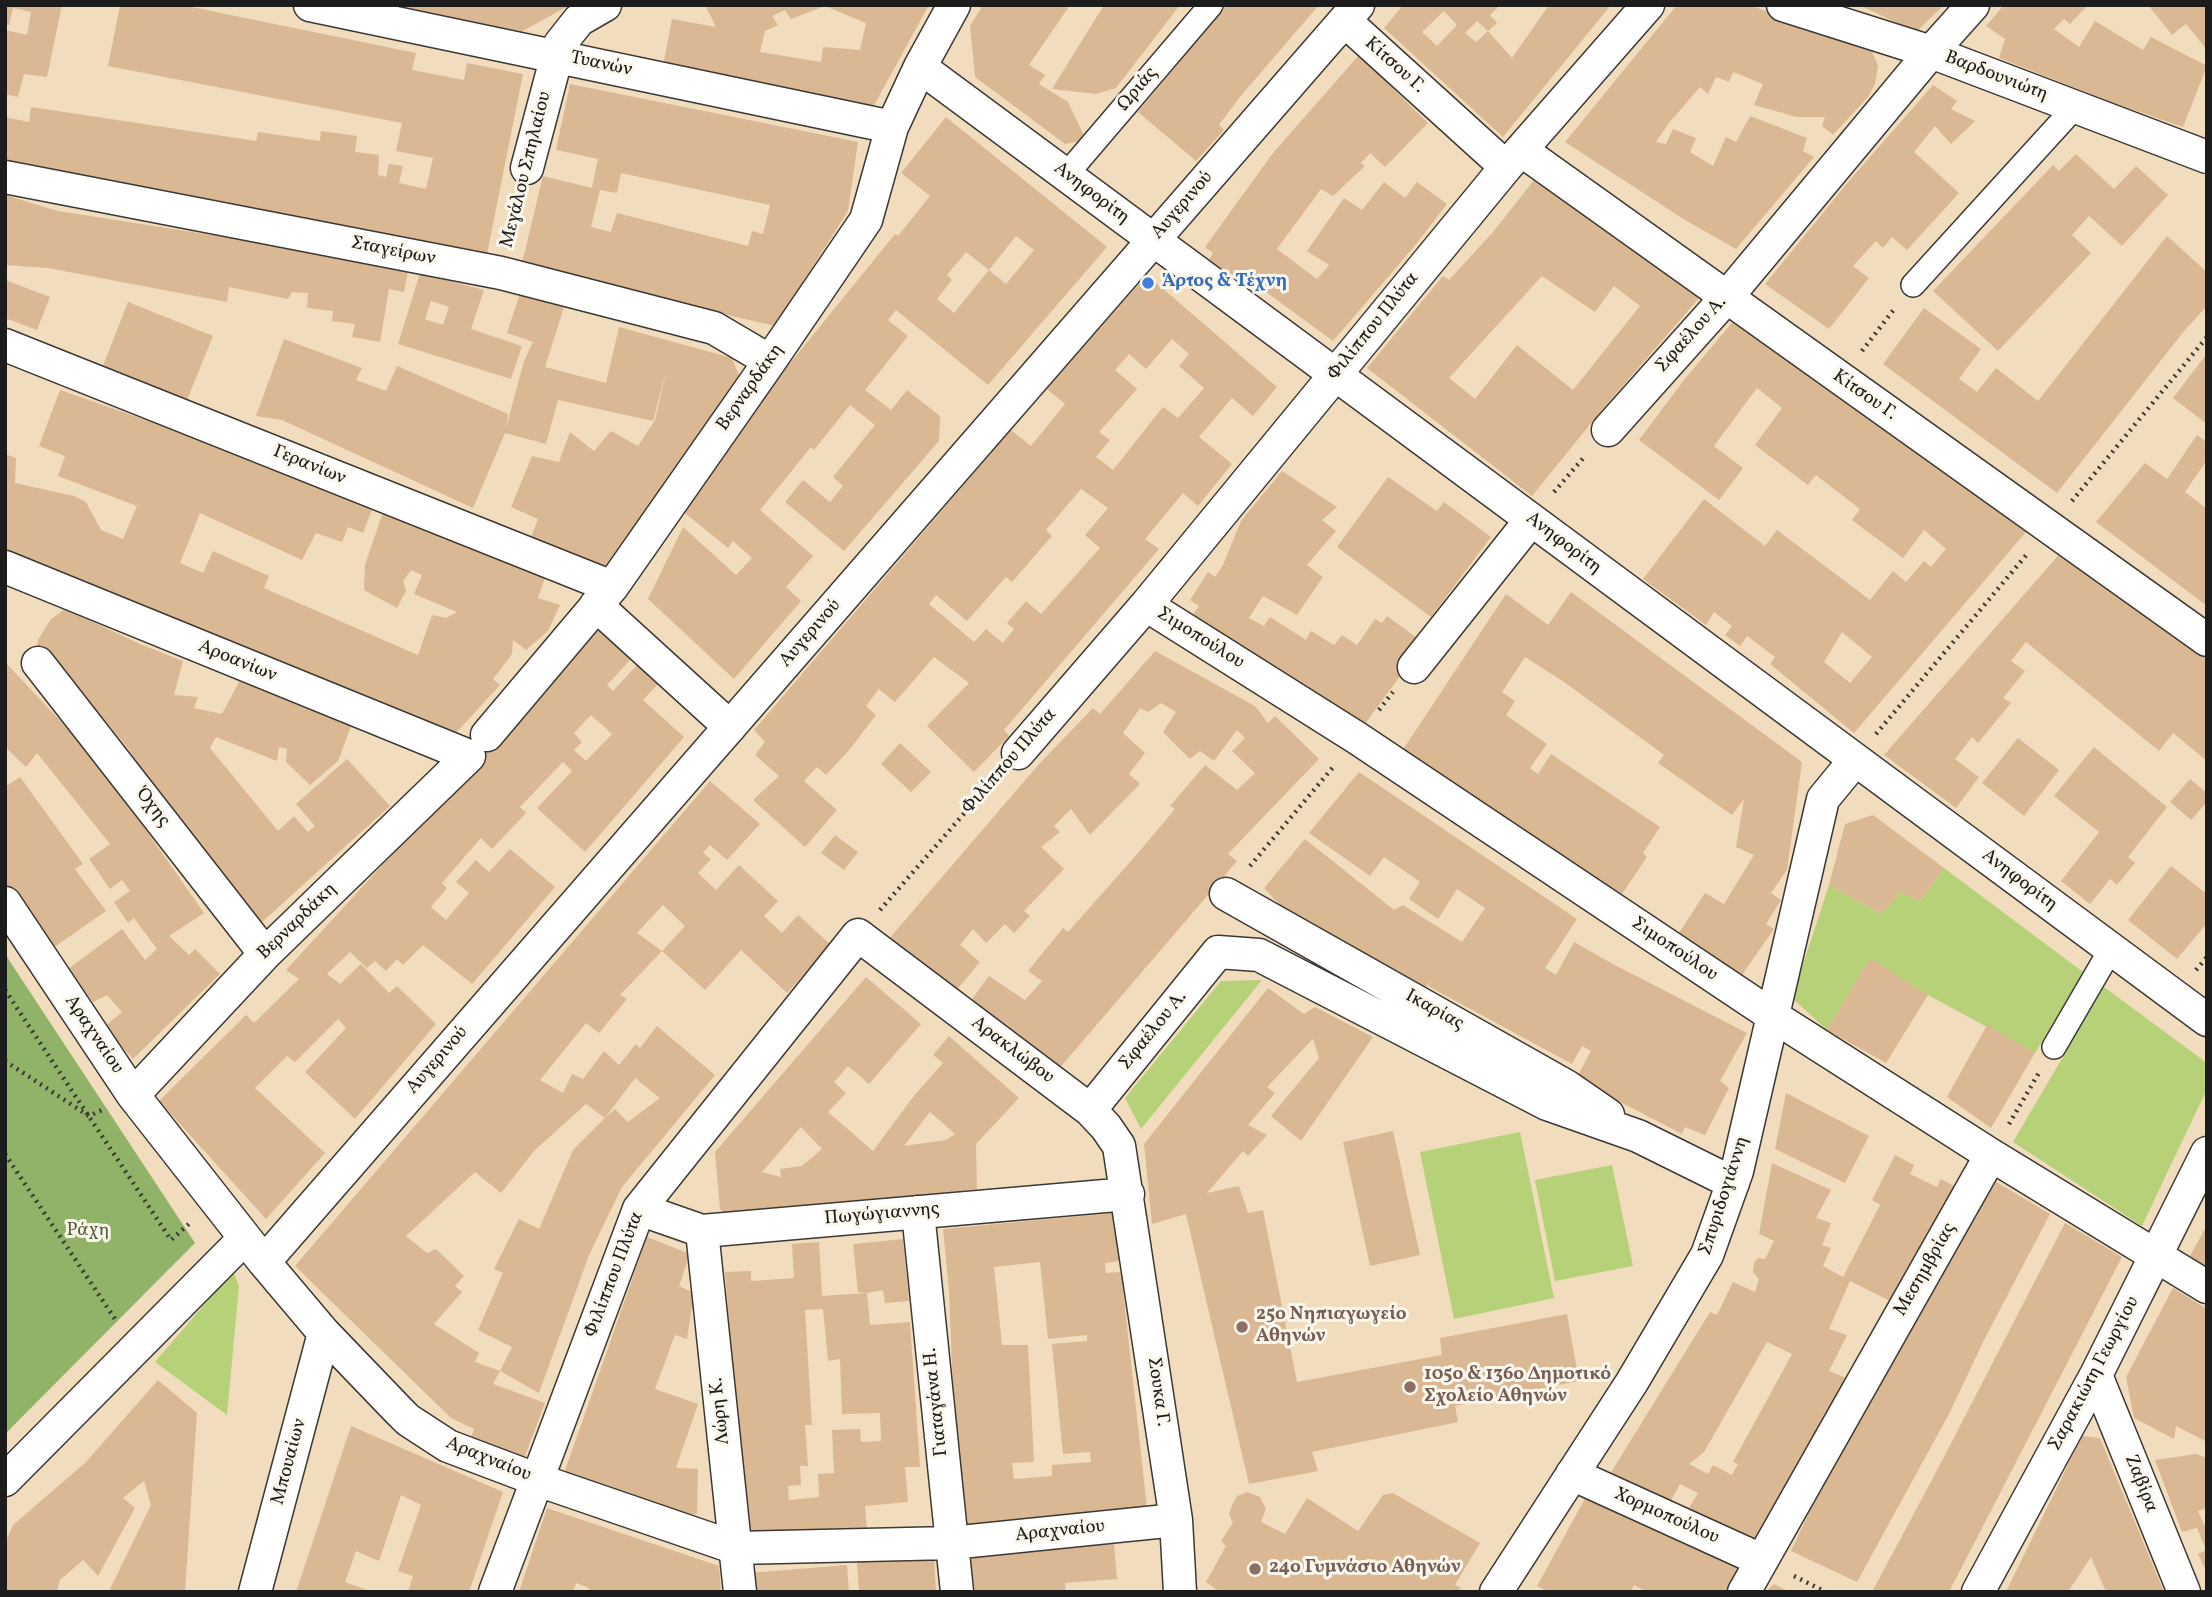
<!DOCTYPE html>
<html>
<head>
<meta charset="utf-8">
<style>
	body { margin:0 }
	#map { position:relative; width:2212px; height:1597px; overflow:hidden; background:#f1ddbd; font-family:Vollkorn,serif }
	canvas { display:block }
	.frame { position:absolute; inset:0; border:7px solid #1c1c1c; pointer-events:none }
</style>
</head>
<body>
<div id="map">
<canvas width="2212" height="1597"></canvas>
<div class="frame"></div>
</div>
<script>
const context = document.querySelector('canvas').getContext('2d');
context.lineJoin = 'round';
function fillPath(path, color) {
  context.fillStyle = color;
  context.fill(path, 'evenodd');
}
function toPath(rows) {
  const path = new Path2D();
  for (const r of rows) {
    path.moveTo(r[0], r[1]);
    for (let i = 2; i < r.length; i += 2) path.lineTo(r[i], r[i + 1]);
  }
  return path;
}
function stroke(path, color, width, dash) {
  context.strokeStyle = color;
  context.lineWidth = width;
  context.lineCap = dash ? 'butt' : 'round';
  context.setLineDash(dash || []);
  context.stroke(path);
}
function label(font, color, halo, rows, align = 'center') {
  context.font = font + ' Vollkorn,serif';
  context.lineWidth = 6;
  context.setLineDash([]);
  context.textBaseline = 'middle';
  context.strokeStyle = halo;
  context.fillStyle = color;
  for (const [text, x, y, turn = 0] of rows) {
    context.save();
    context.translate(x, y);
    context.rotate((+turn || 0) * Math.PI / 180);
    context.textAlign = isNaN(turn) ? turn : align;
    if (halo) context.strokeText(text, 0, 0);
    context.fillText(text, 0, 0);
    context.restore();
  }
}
const green = toPath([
	[1944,868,2083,972,2035,1053,1928,995,1870,959,1827,1030,1792,998,1829,885,1881,914,1900,892,1920,901],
	[1262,980,1141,1129,1125,1098,1221,981],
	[2104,987,2207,1063,2207,1089,2142,1226,2013,1142],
	[1520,1132,1554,1298,1454,1319,1420,1152],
	[1612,1165,1633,1266,1555,1281,1535,1180],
	[233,1271,239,1286,227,1415,155,1362]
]);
const forest = toPath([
	[5,954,195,1243,5,1434]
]);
const building = toPath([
	[5,5,62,5,47,77,24,74,18,97,5,94,5,30,27,35,31,12,13,8,9,25,5,24],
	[120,5,182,5,416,53,412,70,464,80,467,63,523,74,487,254,367,230,307,222,5,166,5,117,29,122,31,107,256,141,258,132,320,141,321,131,357,136,355,152,379,155,378,175,386,177,389,164,403,166,399,183,426,189,433,158,396,151,402,123,108,66],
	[406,5,570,5,519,33,404,11],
	[705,5,929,5,872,109,663,66,672,19,716,27],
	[825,6,866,23,860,50,823,47,821,62,760,52,765,31,778,25,772,16,785,10,791,19],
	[983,5,1065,5,1068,8,1029,65,1045,75,1039,84,1068,102,1086,140,1065,144,975,77,970,26],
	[1104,5,1180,5,1116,88,1096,94,1052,89],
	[1227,5,1319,5,1239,98,1219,125,1224,130,1196,161,1138,112],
	[1403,5,1500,5,1490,15,1497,23,1488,31,1512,58,1549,5,1611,5,1503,137,1384,28],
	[1444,11,1457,25,1437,46,1422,32],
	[1477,21,1488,31,1476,42,1465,33],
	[1677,5,1749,5,1871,49,1878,66,1875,84,1868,97,1833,135,1822,126,1825,117,1797,117,1754,105,1763,84,1733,72,1729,82,1716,77,1708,94,1700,87,1669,123,1656,142,1666,144,1673,129,1696,138,1690,152,1713,166,1726,137,1736,142,1750,116,1807,138,1803,151,1814,157,1736,249,1685,220,1565,142],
	[1859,5,1944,5,1916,32],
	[2004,5,2088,5,2070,24,2064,19,2054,29,2079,47,2095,21,2143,50,2151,37,2207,66,2183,127,2114,103,1999,58,2005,39,1986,26],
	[2148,5,2207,5,2207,50,2186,24,2172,35],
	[1359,55,1428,123,1385,167,1370,153,1361,163,1365,166,1333,196,1321,189,1277,249,1317,279,1329,265,1307,251,1344,198,1362,210,1384,182,1405,198,1417,182,1447,204,1413,248,1333,341,1244,276,1239,282,1209,260,1213,253,1205,247,1273,153],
	[570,84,858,142,848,211,775,326,521,267,543,176,592,188,598,159,556,150],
	[621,173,770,205,763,234,752,231,748,246,617,213,611,232,591,227,600,190,617,193],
	[1933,85,1957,101,1951,109,1975,121,1951,144,1935,126,1914,152,1959,193,1907,250,1892,237,1883,248,1876,241,1853,266,1869,278,1829,329,1765,284,1849,181],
	[946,117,1107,247,988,385,896,310,888,320,908,336,865,390,891,410,907,390,940,416,939,441,844,551,785,502,803,480,830,502,843,486,833,477,875,425,850,405,814,450,811,447,760,510,813,556,786,587,801,601,734,679,648,599,683,527,736,575,752,558,733,541,728,548,675,505,895,234,898,236,930,196,901,173],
	[1016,236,1034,250,1006,284,989,270,954,313,937,299,952,280,947,275,966,252,989,270],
	[2076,154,2114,189,2136,166,2168,195,2122,246,2089,216,2072,235,2091,253,1998,351,1933,291,2053,165,2059,171],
	[1538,175,1700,297,1601,411,1532,496,1367,368,1443,276,1449,280,1493,232],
	[1542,276,1595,312,1614,286,1640,306,1573,390,1517,345,1475,399,1449,378],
	[5,195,58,211,409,266,404,292,389,289,380,342,352,337,355,324,332,321,333,311,307,308,308,293,292,292,288,299,229,287,227,302,48,268,5,265],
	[2167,236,2207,272,2207,306,2184,331,2057,493,1883,364,1924,308,1981,349,1959,379,1977,392,1996,368,2038,401],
	[420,273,484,290,471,329,522,346,511,379,398,344],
	[431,301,449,307,443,325,425,319],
	[1147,275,1277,387,1253,416,1232,398,1199,437,1232,464,1198,506,1183,493,1145,539,1159,549,1004,730,1009,736,974,772,927,726,969,683,934,657,895,702,879,689,866,706,876,715,850,749,826,775,817,767,804,781,837,810,805,847,753,800,779,776,755,755,765,742,754,730,1011,430,1031,446,1065,404,1047,389],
	[1172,339,1189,354,1179,366,1204,388,1178,418,1163,407,1113,470,1096,457,1110,440,1099,432,1137,389,1115,370,1129,354,1146,369],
	[1081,489,1108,508,1085,535,1100,548,1041,614,1026,601,1007,623,1014,629,1003,643,986,629,974,642,929,604,936,595,967,621,1006,577,1012,582,1052,536,1046,530],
	[5,280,50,297,37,330,5,318],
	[520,293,564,307,545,367,606,383,619,327,732,358,739,375,694,445,603,571,531,537,538,519,511,507,532,456,559,462,570,432,594,451,611,431,638,446,655,420,667,368,653,421,558,400,546,444,505,433,473,508,282,420,256,416,284,339,362,368,356,380,386,391,397,366,508,414,506,428,524,361,533,342,507,333],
	[128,302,213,336,187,400,103,366],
	[1740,313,1962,480,2026,532,1854,733,1770,664,1775,657,1747,636,1740,646,1725,635,1732,626,1714,612,1706,625,1643,579,1704,499,1765,546,1777,530,1870,600,1893,571,1906,582,1924,561,1931,567,1946,549,1924,530,1903,558,1852,520,1860,509,1816,475,1808,485,1755,445,1782,408,1757,388,1714,446,1743,468,1719,500,1639,440,1684,380],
	[1842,632,1872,657,1850,683,1824,662],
	[2205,356,2207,358,2207,424,2173,398],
	[60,390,223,447,373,507,363,533,348,527,342,542,316,533,302,560,200,513,180,563,203,573,213,551,269,576,264,588,418,655,432,615,446,618,457,612,414,594,422,575,411,570,403,581,406,591,397,608,364,590,365,565,384,509,546,575,538,598,560,605,548,631,526,650,513,640,512,654,493,679,500,685,455,734,27,564,5,548,5,454,16,458,15,483,74,496,86,502,101,530,123,539,137,506,58,476,65,456,39,446],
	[2197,435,2207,442,2207,460,2185,492,2207,509,2207,606,2096,522,2145,463,2167,479],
	[1282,471,1337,507,1322,520,1336,531,1307,565,1323,577,1297,615,1263,596,1249,618,1264,626,1270,617,1306,640,1311,631,1334,645,1342,635,1357,645,1375,619,1382,623,1387,616,1424,643,1360,731,1191,617,1199,606,1190,600,1208,572,1215,577,1223,565,1241,521],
	[1388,477,1437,511,1444,502,1491,537,1431,617,1337,547],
	[2063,550,2207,660,2207,761,2173,733,2159,751,2026,642,2011,661,2025,671,2003,698,2011,703,1978,743,1972,737,1955,759,1979,777,1956,808,1884,755],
	[1571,592,1802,762,1787,870,1771,893,1781,900,1766,924,1774,929,1742,975,1679,933,1705,893,1724,904,1754,855,1736,847,1744,799,1732,815,1658,763,1664,755,1656,749,1564,682,1525,657,1502,692,1515,701,1506,715,1547,744,1530,768,1538,774,1551,754,1660,827,1643,853,1647,857,1622,894,1543,846,1402,751,1506,594,1548,625],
	[65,609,140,644,183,661,174,695,198,697,194,708,222,714,240,680,298,703,353,721,338,761,310,785,286,762,287,749,279,747,277,761,216,737,210,748,278,831,294,816,308,832,315,826,296,804,347,759,390,806,261,923,226,883,156,791,127,747,98,712,36,652,38,640,51,619],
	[601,627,633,657,607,685,613,691,637,665,658,684,643,700,684,737,585,852,537,808,572,771,563,762,520,807,526,813,492,849,481,838,442,883,447,888,431,907,446,920,469,893,456,882,476,860,489,872,510,849,555,887,472,984,423,945,403,965,397,959,386,971,375,961,367,968,350,952,327,974,340,984,361,964,389,993,397,986,436,1024,355,1119,305,1072,346,1028,338,1019,295,1062,287,1056,255,1088,325,1153,266,1219,159,1101,246,1015,254,1023,299,979,286,970],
	[591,715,612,734,586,761,574,750,582,742,574,733],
	[1155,651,1255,706,1268,723,1275,716,1319,759,1228,854,1237,861,1058,1070,969,1003,989,976,1025,1000,1042,981,1028,971,1063,928,1068,932,1138,853,1175,809,1170,806,1205,765,1237,790,1255,773,1232,751,1245,738,1237,730,1214,761,1200,751,1190,759,1163,732,1176,712,1161,703,1148,712,1140,708,1123,733,1145,753,1129,774,1140,784,1090,835,1071,809,1054,826,1060,832,1041,847,1064,869,1024,911,1030,916,1014,933,1005,924,986,943,973,929,960,945,980,962,954,993,888,940,1039,764,1093,708,1100,714],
	[5,662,68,729,141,823,204,913,169,936,189,955,195,949,220,974,133,1059,104,1027,122,1012,107,995,93,1002,68,969,122,929,145,960,157,949,134,918,128,923,114,902,130,891,122,880,110,889,89,859,110,844,37,753,26,767,5,747],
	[2018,738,2059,770,2024,816,1982,783],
	[900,743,931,772,911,792,881,764],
	[2094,747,2167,807,2128,857,2135,863,2117,885,2110,879,2090,904,2061,881,2099,832,2054,796],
	[1359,772,1577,919,1545,968,1556,975,1574,942,1611,963,1747,1033,1720,1081,1729,1088,1705,1135,1685,1127,1682,1134,1576,1079,1591,1051,1582,1046,1572,1064,1428,986,1433,978,1419,996,1305,933,1264,888,1305,839,1394,910,1403,905,1462,942,1485,908,1457,889,1438,919,1409,899,1420,882,1384,857,1370,876,1309,833],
	[20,777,83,864,75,869,106,911,53,948,5,882,5,787],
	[2190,779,2207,793,2207,802,2191,820,2170,802],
	[710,781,760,824,727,860,710,845,703,853,711,859,698,873,716,890,739,865,778,901,764,916,782,933,798,915,831,945,787,993,741,950,705,990,662,951,685,926,663,905,637,933,662,951,620,995,627,999,599,1033,586,1023,540,1080,563,1093,572,1074,583,1079,604,1051,619,1065,636,1044,640,1048,657,1026,715,1075,622,1187,589,1255,539,1393,500,1371,512,1347,478,1330,503,1273,494,1269,519,1219,539,1229,573,1150,605,1118,586,1104,534,1151,501,1193,475,1172,406,1236,427,1253,436,1249,464,1276,455,1286,462,1292,434,1324,479,1353,475,1362,500,1371,493,1384,545,1403,522,1464,470,1440,474,1429,451,1418,295,1266],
	[635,1078,660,1098,628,1122,615,1109,605,1118],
	[1873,815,1944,868,1920,901,1900,892,1881,914,1829,885,1845,824],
	[835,835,858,852,844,870,821,853],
	[2171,866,2207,894,2207,923,2177,959,2128,920],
	[1870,958,1928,995,1886,1063,1827,1030],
	[866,977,921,1024,869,1084,848,1066,834,1082,846,1093,828,1112,873,1151,913,1097,943,1063,933,1055,949,1036,1019,1098,976,1144,977,1189,787,1210,724,1213,720,1209,715,1152],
	[930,1112,955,1134,946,1140,904,1146],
	[801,1127,822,1149,802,1166,780,1169,781,1177,762,1172],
	[1268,988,1304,1014,1315,1007,1373,1037,1301,1141,1271,1116,1319,1058,1313,1039,1267,1087,1275,1093,1248,1125,1267,1135,1248,1156,1243,1151,1207,1193,1239,1186,1248,1213,1263,1210,1297,1382,1442,1355,1440,1338,1567,1314,1579,1381,1455,1406,1458,1422,1312,1452,1318,1471,1249,1484,1186,1214,1152,1224,1144,1144],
	[1987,1025,2035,1053,1991,1128,1947,1097],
	[1786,1093,1869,1136,1845,1183,1775,1149],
	[1393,1131,1420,1255,1370,1266,1343,1142],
	[1895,1155,1914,1165,1910,1174,1937,1187,1941,1179,1954,1186,1890,1301,1850,1281,1829,1329,1847,1335,1829,1371,1846,1378,1754,1543,1689,1508,1698,1493,1680,1484,1669,1504,1610,1474,1710,1312,1717,1315,1733,1282,1755,1292,1759,1279,1753,1272,1754,1263,1758,1258,1765,1259,1774,1241,1759,1234,1772,1163,1831,1190,1816,1218,1831,1223,1822,1245,1831,1248,1823,1266,1843,1277,1880,1205,1872,1200],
	[1767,1342,1792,1354,1733,1462,1738,1464,1732,1475,1713,1465,1708,1474,1689,1464,1704,1452],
	[1993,1180,2050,1214,1984,1340,1949,1414,1857,1582,1791,1551,1826,1476],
	[1114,1213,1119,1261,1105,1263,1106,1273,1121,1272,1147,1508,962,1527,956,1468,949,1291,943,1229],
	[1040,1262,1048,1339,1087,1335,1087,1341,1052,1344,1063,1454,1090,1452,1091,1462,1052,1465,1052,1476,1014,1479,1012,1463,1034,1462,1028,1345,1002,1345,994,1267],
	[2065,1223,2122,1257,1949,1592,1877,1592,1873,1590,1934,1476],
	[2207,1225,2207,1267,2190,1256],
	[647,1237,690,1254,679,1286,694,1293,687,1339,675,1335,655,1389,698,1404,676,1468,698,1469,697,1514,660,1516,562,1479],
	[903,1239,909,1301,885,1303,883,1290,867,1293,870,1325,910,1322,920,1467,905,1467,908,1502,865,1506,867,1529,746,1537,725,1272,751,1271,751,1281,794,1278,792,1244,819,1242,822,1296,867,1293,858,1292,853,1244],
	[823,1309,828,1361,840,1359,842,1414,880,1413,881,1441,861,1442,860,1429,832,1430,834,1473,818,1474,819,1497,789,1500,788,1486,801,1485,800,1466,808,1466,805,1425,812,1425,805,1310],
	[2173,1288,2207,1309,2207,1442,2176,1426,2174,1439,2134,1418,2126,1377],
	[158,1380,197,1413,185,1592,114,1592,110,1589,151,1505,144,1481,123,1498,135,1508,98,1576,83,1560,60,1580,57,1592,5,1592,5,1543,13,1525,86,1462],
	[351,1426,503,1492,469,1592,408,1592,413,1576,398,1571,421,1505,401,1495,379,1561,356,1551,345,1582,372,1592,296,1592],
	[2082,1436,2100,1438,2164,1592,2106,1592,2091,1557,2068,1592,2006,1592],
	[2196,1454,2207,1458,2207,1508,2198,1511,2204,1525,2207,1524,2207,1573,2198,1554,2206,1550,2197,1528,2182,1532,2155,1460],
	[1247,1492,1260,1497,1266,1509,1261,1522,1285,1534,1307,1498,1358,1531,1383,1495,1393,1493,1480,1543,1455,1585,1461,1588,1458,1592,1220,1592,1206,1582,1226,1546,1221,1541,1233,1523,1229,1514,1232,1505,1237,1496],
	[1587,1495,1740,1567,1727,1592,1647,1592,1634,1585,1631,1592,1549,1592,1537,1586],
	[547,1508,719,1566,721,1592,588,1592,589,1588,576,1583,573,1592,519,1592],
	[1114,1544,1117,1579,1065,1583,1066,1592,974,1592,969,1553],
	[934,1558,936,1592,859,1592,857,1562],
	[847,1565,849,1592,750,1592,749,1573],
	[1774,1584,1790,1592,1765,1592]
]);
const path = toPath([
	[510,238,520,199],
	[1862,351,1895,308],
	[1554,492,1585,456],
	[2072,501,2207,337],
	[1379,710,1393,692],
	[1876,734,2028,553],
	[1250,866,1334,766],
	[880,910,996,777],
	[2196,970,2207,957],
	[5,990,171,1240,190,1223],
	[5,1061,89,1116,102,1110],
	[2009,1124,2040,1071],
	[5,1154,115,1319],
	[1794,1576,1826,1592]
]);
const pedestrian = toPath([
	[1066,175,1211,5],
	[1913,285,2075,107],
	[2054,1047,2111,949]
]);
const minor = toPath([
	[310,5,892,127],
	[1783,5,1931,52,2207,157],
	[1345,21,1506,167],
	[920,67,2207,1020],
	[1521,150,2207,640],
	[527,168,560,44,579,20,605,5],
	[5,177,501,273,714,328,770,361],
	[5,345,612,587],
	[1608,430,1726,298,1931,52,1973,5],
	[5,567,469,756,265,954,133,1095],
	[596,605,730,727],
	[1146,605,1357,738,1773,1016,1991,1155,2207,1287],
	[38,663,265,954],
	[1414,667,1531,520],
	[487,735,612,587,770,361,866,220,892,127,920,67,954,5],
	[1018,753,1146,605,1506,167,1648,5],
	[1226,894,1566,1086,1608,1115],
	[5,903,133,1095,264,1262,324,1333,398,1410,408,1420,448,1446,538,1480,736,1548,951,1543,1176,1520],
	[1090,1110,1218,952,1259,955,1547,1104,1638,1136,1733,1183],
	[639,1209,702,1231,1128,1194],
	[918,1212,957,1592],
	[702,1231,740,1592],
	[264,1262,1358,5],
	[2096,1375,2184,1592],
	[1572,1474,1761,1560],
	[5,1480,245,1238],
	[255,1592,324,1333],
	[495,1592,639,1209,858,935,1090,1110,1106,1127,1119,1146,1176,1520,1180,1592],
	[1496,1592,1632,1382,1707,1255,1737,1171,1823,799,1855,760],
	[1744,1592,1991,1155],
	[1978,1592,2096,1375,2207,1153]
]);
const markers = [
	[1148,283,7,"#3f7fe0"],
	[1242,1327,7,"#8d6e63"],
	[1410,1387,7,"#8d6e63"],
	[1255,1569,7,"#8d6e63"]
];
const streetNames = [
	["Τυανών",601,65,12],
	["Κίτσου Γ.",1394,66,42],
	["Βαρδουνιώτη",1996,77,21],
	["Ωριάς",1138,90,-50],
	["Μεγάλου Σπηλαίου",527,170,-76],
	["Ανηφορίτη",1091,194,37],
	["Αυγερινού",1183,206,-49],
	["Σταγείρων",393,252,11],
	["Φιλίππου Πλύτα",1374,327,-51],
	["Σφαέλου Α.",1692,335,-48],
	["Βερναρδάκη",751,388,-55],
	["Κίτσου Γ.",1864,396,35],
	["Γερανίων",309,466,22],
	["Ανηφορίτη",1563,544,37],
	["Αυγερινού",811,634,-49],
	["Σιμοπούλου",1200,639,32],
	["Αροανίων",237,662,22],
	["Φιλίππου Πλύτα",1010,762,-49],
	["Όχης",152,808,52],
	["Ανηφορίτη",2019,881,37],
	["Βερναρδάκη",298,922,-44],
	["Σιμοπούλου",1674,950,34],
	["Ικαρίας",1434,1011,29],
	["Σφαέλου Α.",1154,1031,-51],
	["Αραχναίου",93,1035,56],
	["Αρακλώβου",1012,1051,37],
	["Αυγερινού",438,1061,-49],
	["Σπυριδογιάννη",1725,1196,-72],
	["Πωγώγιαννης",882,1215,-5],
	["Μεσημβρίας",1926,1270,-60],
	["Φιλίππου Πλύτα",615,1275,-69],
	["Σαρακιώτη Γεωργίου",2095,1374,-62],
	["Σουκα Γ.",1157,1392,82],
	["Γιαταγάνα Η.",937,1402,-96],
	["Λώρη Κ.",721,1411,-96],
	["Αραχναίου",488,1460,22],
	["Μπουαίων",290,1462,-75],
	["Ζαβίρα",2140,1484,68],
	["Χορμοπούλου",1666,1517,24],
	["Αραχναίου",1060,1532,-6]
];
const shopNames = [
	["Άρτος & Τέχνη",1162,283]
];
const parkNames = [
	["Ράχη",88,1232]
];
const educationNames = [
	["25ο Νηπιαγωγείο",1256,1316],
	["Αθηνών",1256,1338],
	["105ο & 136ο Δημοτικό",1424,1376],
	["Σχολείο Αθηνών",1424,1398],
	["24ο Γυμνάσιο Αθηνών",1269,1569]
];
fillPath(green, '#b6d177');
fillPath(forest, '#90b368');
fillPath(building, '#dab893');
stroke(pedestrian, '#3c3934', 26);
stroke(minor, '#3c3934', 35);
stroke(path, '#3c3934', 4.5, [2, 5]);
stroke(pedestrian, '#fff', 23);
stroke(minor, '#fff', 32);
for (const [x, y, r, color] of markers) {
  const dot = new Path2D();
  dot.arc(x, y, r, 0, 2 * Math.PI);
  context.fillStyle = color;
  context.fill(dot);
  stroke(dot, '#fbf7ec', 2.5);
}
label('19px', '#1c1c1c', '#fbf7ec', streetNames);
label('bold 19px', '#366cbe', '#fbf7ec', shopNames, 'left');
label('19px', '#525b3c', '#fbf7ec', parkNames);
label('bold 19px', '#785e54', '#fbf7ec', educationNames, 'left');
</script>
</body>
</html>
